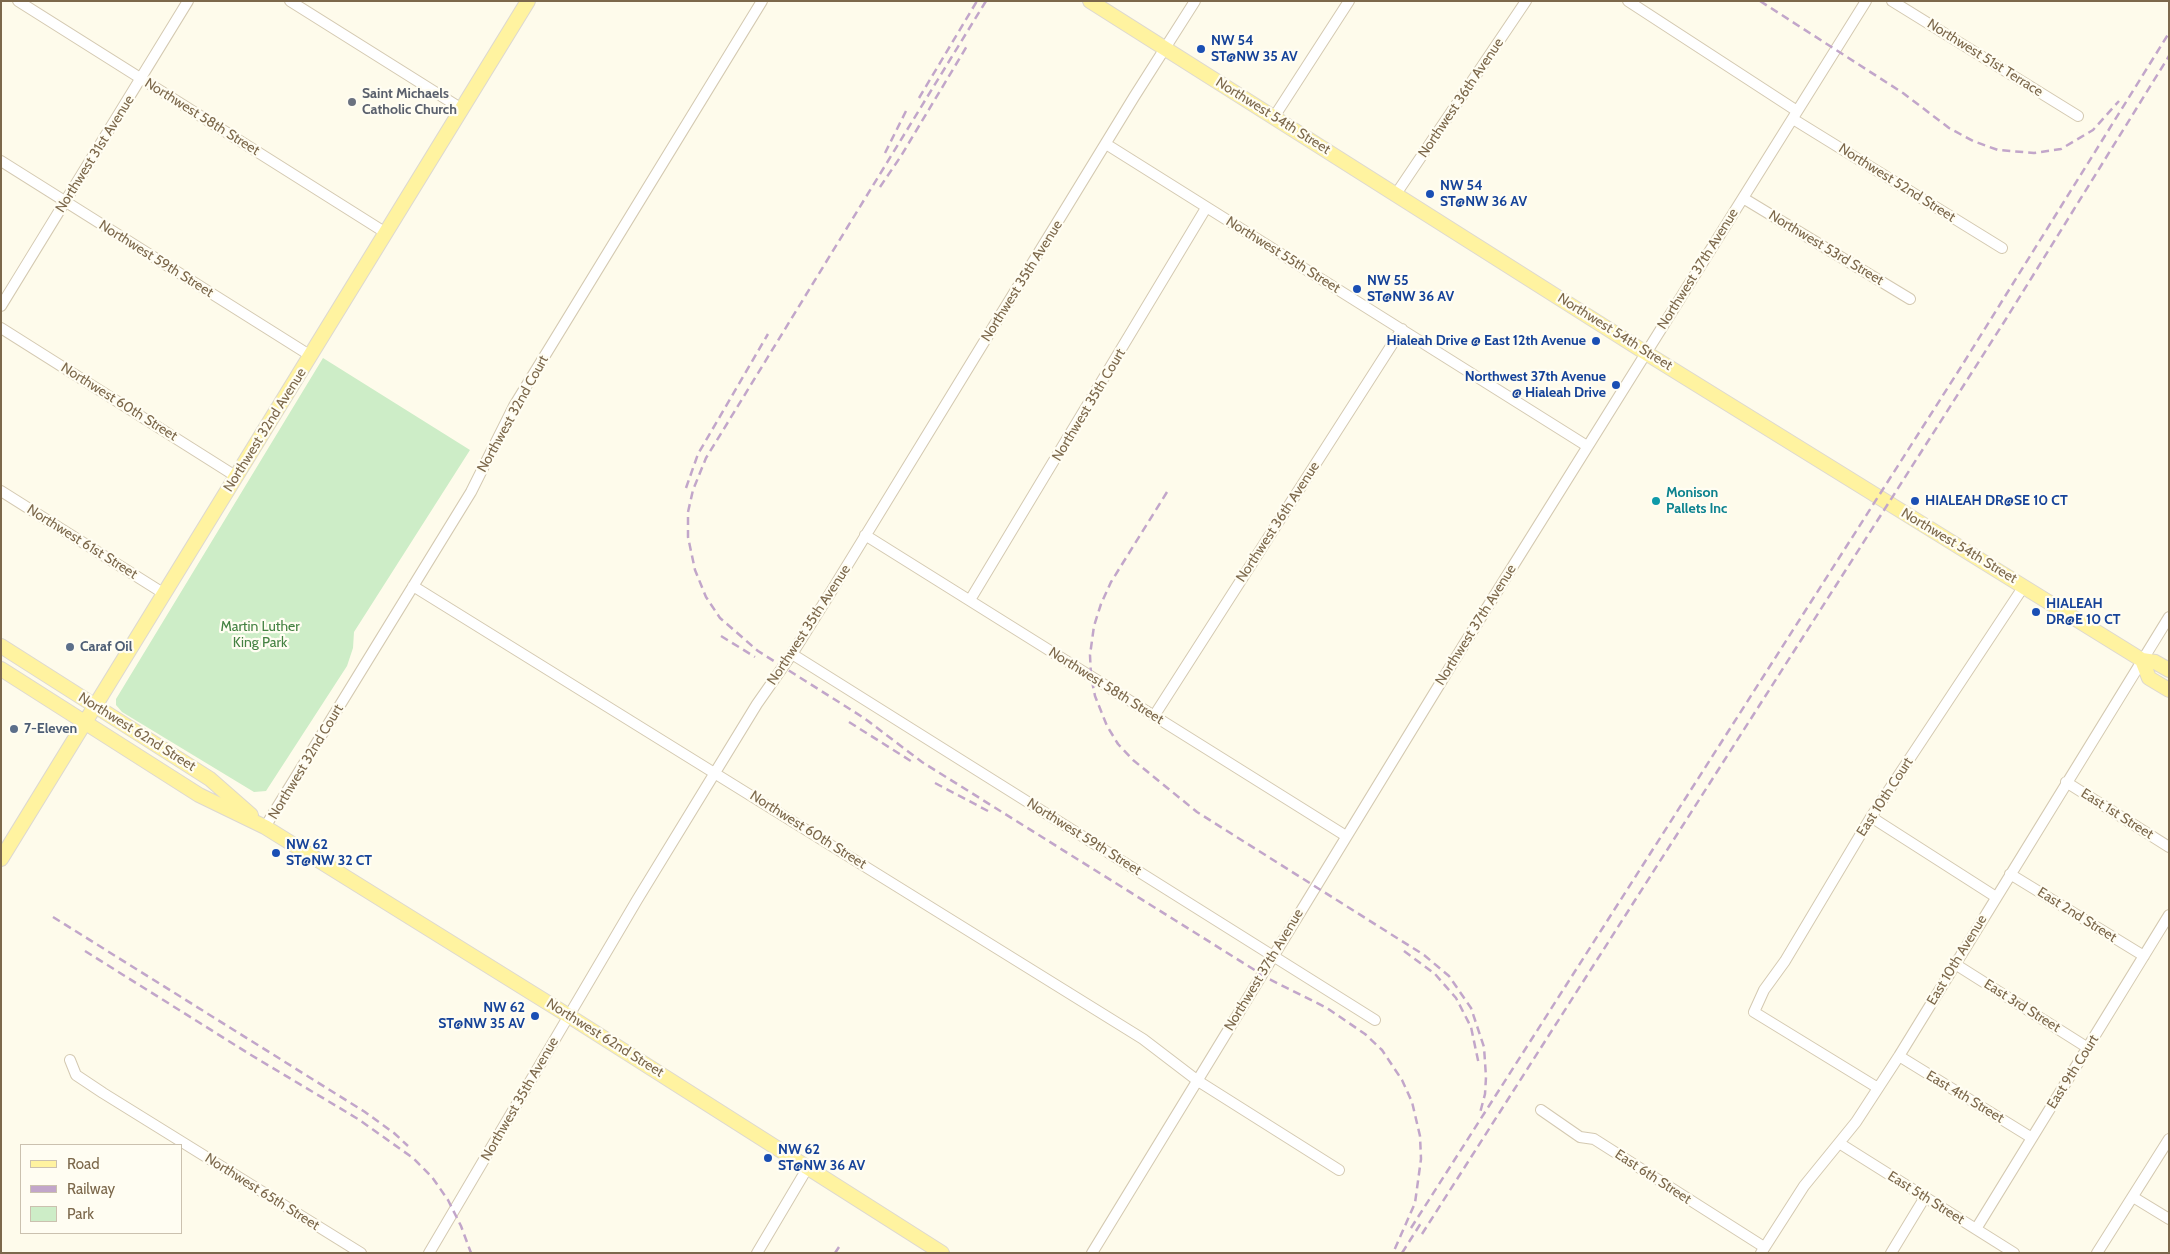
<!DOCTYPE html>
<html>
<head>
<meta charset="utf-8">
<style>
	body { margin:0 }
	#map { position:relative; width:2170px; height:1254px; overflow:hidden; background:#fefbeb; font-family:Cabin,sans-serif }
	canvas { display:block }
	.frame { position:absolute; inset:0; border:2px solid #7c684b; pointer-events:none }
	.legend { position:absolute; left:20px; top:1144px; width:162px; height:90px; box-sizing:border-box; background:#fffdf2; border:1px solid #cbc1af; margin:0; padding:6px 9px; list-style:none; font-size:15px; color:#7c684b }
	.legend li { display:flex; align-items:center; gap:10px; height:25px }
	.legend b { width:25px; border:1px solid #cbc1af }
</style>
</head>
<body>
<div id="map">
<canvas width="2170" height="1254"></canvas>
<div class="frame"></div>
<ul class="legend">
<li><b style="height:6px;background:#fff3a0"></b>Road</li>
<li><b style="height:6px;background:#c2a6ca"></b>Railway</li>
<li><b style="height:14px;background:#cdedc7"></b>Park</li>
</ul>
</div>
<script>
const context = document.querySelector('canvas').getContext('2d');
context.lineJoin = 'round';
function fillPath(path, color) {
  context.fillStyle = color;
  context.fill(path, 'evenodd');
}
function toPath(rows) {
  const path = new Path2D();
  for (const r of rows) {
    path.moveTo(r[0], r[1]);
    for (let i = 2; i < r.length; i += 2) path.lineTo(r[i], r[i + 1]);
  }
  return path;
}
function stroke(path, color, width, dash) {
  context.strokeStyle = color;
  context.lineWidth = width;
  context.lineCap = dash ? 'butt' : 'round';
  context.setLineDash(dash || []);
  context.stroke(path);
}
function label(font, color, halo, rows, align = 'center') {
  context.font = font + ' Cabin,sans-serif';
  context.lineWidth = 4.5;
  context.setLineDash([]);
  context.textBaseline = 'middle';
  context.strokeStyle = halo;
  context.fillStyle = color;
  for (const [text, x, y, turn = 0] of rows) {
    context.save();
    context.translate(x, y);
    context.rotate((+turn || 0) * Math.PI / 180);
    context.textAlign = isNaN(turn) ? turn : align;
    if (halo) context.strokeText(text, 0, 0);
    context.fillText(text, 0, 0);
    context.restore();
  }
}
const green = toPath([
	[323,358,470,450,354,632,353,648,347,666,266,791,254,792,122,712,116,705,116,699]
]);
const minor = toPath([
	[18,1,386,233],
	[290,1,462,109],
	[1628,1,1797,111],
	[1892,1,2078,116],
	[1274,117,1349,1],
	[1793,119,2002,248],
	[1106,144,1587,446],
	[1,161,311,356],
	[1396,194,1526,1],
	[1743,198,1910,299],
	[1,306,188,1],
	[1,328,237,477],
	[1,491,163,593],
	[865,535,1346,836],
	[413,586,1143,1039,1198,1081,1339,1170],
	[970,600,1206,208],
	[792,654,1375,1020],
	[1154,716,1402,329],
	[2066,782,2169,847],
	[1871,817,1996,897],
	[265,827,471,492,514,406,762,1],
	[2010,874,2144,956],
	[1955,964,2088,1048],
	[1899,1056,2032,1138],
	[70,1060,76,1075,103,1093,361,1253],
	[1878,1088,1754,1012,1764,990,1785,961,1871,817,2024,586],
	[1541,1110,1580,1137,1594,1139,1764,1247],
	[1839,1143,2014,1253],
	[2133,1197,2169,1219],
	[1976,1229,2169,915],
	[429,1253,637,900,757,704,792,654,834,587,1134,97,1195,1],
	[757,1253,808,1167],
	[1092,1253,1463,646,1866,1],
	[1761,1253,1804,1186,1856,1122,1899,1056,2169,617],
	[1891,1253,1925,1197],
	[2097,1253,2169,1139]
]);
const major = toPath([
	[1090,1,1646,353,1961,548,2142,660,2155,662,2169,670],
	[1,646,210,779,251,815],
	[2142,660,2149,678,2169,690],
	[1,669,199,795,265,827,569,1016,942,1253],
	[1,859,528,1]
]);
const rail = toPath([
	[986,1,706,458,693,490,688,512,688,537,695,570,706,597,720,618,758,651,864,718,922,762,1269,979,1327,1008,1365,1034,1382,1050,1402,1080,1412,1102,1420,1136,1421,1159,1415,1203,1393,1253],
	[1760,1,1903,93,1949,128,1973,141,1998,150,2034,153,2061,149,2093,130,2119,101],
	[919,98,977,1],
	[885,153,906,111],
	[880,187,901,156,967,46],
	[686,488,698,454,768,334],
	[1167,492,1111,582,1101,604,1094,626,1090,655,1091,676,1095,696,1107,726,1118,744,1133,760,1197,812,1424,955,1449,976,1471,1008,1484,1047,1486,1077,1485,1094,1480,1113],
	[721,636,755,657],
	[849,722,914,763],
	[935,783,988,811],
	[53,917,365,1112,394,1133,408,1146],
	[85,951,251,1055,358,1119,413,1158,432,1177,448,1200,461,1226,471,1253],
	[1404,951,1435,974,1456,998,1471,1027,1479,1065],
	[1411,1228,1961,367,2169,33],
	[1422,1234,2006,319,2169,56],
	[835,1253,839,1247],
	[1402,1253,1421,1223]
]);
const markers = [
	[1201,49,5,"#1a4fb4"],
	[352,102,5,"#6b7280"],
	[1430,194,5,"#1a4fb4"],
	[1357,289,5,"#1a4fb4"],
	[1596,341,5,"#1a4fb4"],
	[1616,385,5,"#1a4fb4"],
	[1656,501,5,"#0f9aa8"],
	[1915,501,5,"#1a4fb4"],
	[2036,612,5,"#1a4fb4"],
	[70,647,5,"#5c6f8a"],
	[14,729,5,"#5c6f8a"],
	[276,853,5,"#1a4fb4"],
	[535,1016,5,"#1a4fb4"],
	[768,1158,5,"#1a4fb4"]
];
const transitNames = [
	["NW 54",1211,41],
	["ST@NW 35 AV",1211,57],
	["NW 54",1440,186],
	["ST@NW 36 AV",1440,202],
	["NW 55",1367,281],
	["ST@NW 36 AV",1367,297],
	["Hialeah Drive @ East 12th Avenue",1586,341,"right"],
	["Northwest 37th Avenue",1606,377,"right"],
	["@ Hialeah Drive",1606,393,"right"],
	["HIALEAH DR@SE 10 CT",1925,501],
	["HIALEAH",2046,604],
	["DR@E 10 CT",2046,620],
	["NW 62",286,845],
	["ST@NW 32 CT",286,861],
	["NW 62",525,1008,"right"],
	["ST@NW 35 AV",525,1024,"right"],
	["NW 62",778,1150],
	["ST@NW 36 AV",778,1166]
];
const streetNames = [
	["Northwest 51st Terrace",1985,58,32],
	["Northwest 36th Avenue",1461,98,-56],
	["Northwest 54th Street",1273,116,32],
	["Northwest 58th Street",202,117,32],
	["Northwest 31st Avenue",95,154,-58],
	["Northwest 52nd Street",1897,183,32],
	["Northwest 53rd Street",1826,248,31],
	["Northwest 55th Street",1283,255,32],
	["Northwest 59th Street",156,259,32],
	["Northwest 37th Avenue",1698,269,-58],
	["Northwest 35th Avenue",1022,281,-58],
	["Northwest 54th Street",1615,332,32],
	["Northwest 60th Street",119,402,32],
	["Northwest 35th Court",1089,405,-59],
	["Northwest 32nd Court",513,414,-61],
	["Northwest 32nd Avenue",265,430,-58],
	["Northwest 36th Avenue",1278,522,-57],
	["Northwest 61st Street",82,542,32],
	["Northwest 54th Street",1959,546,31],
	["Northwest 35th Avenue",809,625,-57],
	["Northwest 37th Avenue",1476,625,-58],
	["Northwest 58th Street",1106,686,32],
	["Northwest 62nd Street",137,732,32],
	["Northwest 32nd Court",306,762,-59],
	["East 10th Court",1885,797,-57],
	["East 1st Street",2117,814,32],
	["Northwest 60th Street",808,830,32],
	["Northwest 59th Street",1084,837,32],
	["East 2nd Street",2077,915,32],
	["East 10th Avenue",1957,960,-59],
	["Northwest 37th Avenue",1264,970,-59],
	["East 3rd Street",2022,1006,32],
	["Northwest 62nd Street",605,1038,32],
	["East 9th Court",2073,1072,-58],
	["East 4th Street",1965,1097,31],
	["Northwest 35th Avenue",520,1099,-60],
	["East 6th Street",1653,1177,33],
	["Northwest 65th Street",262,1192,32],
	["East 5th Street",1926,1198,32]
];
const worshipNames = [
	["Saint Michaels",362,94],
	["Catholic Church",362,110]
];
const cultureNames = [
	["Monison",1666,493],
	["Pallets Inc",1666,509]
];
const parkNames = [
	["Martin Luther",260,627],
	["King Park",260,643]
];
const serviceNames = [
	["Caraf Oil",80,647],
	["7-Eleven",24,729]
];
fillPath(green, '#cdedc7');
stroke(minor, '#d4c9b1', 12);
stroke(major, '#ddd8d0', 16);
stroke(minor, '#fff', 10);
stroke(major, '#fff3a0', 14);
stroke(rail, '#c2a6ca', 2.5, [8, 5]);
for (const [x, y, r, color] of markers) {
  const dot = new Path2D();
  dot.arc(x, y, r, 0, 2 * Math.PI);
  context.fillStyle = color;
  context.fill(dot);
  stroke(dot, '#fffdf2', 2);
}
label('bold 14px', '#164399', '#fffdf2', transitNames, 'left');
label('14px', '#7c684b', '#fffdf2', streetNames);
label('bold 14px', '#5b616d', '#fffdf2', worshipNames, 'left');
label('bold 14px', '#0d838f', '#fffdf2', cultureNames, 'left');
label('14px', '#448242', '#fffdf2', parkNames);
label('bold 14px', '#4e5e75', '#fffdf2', serviceNames, 'left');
</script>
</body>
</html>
